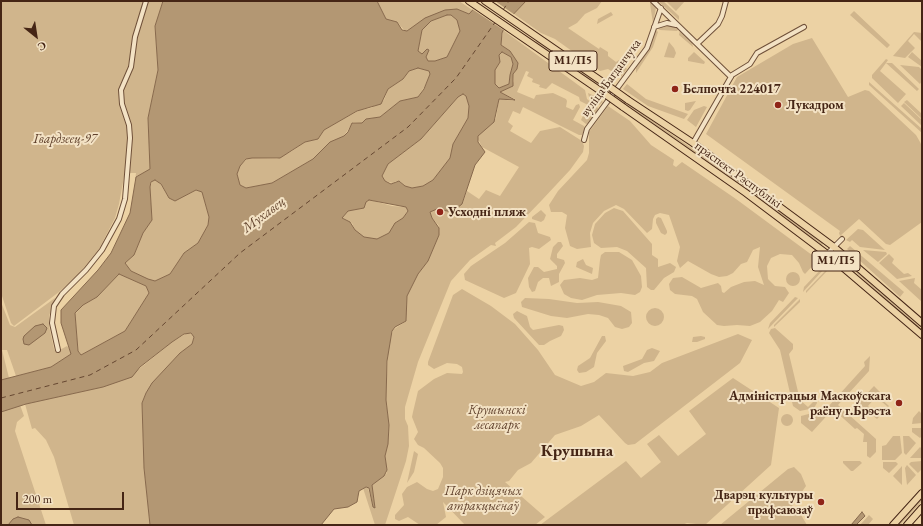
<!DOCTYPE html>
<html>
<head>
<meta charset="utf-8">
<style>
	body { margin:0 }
	#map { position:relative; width:923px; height:526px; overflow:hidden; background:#ecd2a4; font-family:"EB Garamond",serif }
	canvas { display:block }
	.frame { position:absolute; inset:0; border:2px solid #452515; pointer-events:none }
	.north { position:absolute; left:16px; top:16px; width:40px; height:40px; -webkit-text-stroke:3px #f3e2c4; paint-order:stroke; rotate:150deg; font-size:11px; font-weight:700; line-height:16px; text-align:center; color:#452515 }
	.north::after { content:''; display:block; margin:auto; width:14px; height:18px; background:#452515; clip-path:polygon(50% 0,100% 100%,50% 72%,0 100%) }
	.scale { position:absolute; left:16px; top:492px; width:108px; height:18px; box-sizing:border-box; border:2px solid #452515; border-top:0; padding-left:5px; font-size:12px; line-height:14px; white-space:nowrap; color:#452515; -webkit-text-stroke:3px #f3e2c4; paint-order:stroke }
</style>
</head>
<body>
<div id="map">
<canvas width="923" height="526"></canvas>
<div class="frame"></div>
<div class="north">С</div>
<div class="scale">200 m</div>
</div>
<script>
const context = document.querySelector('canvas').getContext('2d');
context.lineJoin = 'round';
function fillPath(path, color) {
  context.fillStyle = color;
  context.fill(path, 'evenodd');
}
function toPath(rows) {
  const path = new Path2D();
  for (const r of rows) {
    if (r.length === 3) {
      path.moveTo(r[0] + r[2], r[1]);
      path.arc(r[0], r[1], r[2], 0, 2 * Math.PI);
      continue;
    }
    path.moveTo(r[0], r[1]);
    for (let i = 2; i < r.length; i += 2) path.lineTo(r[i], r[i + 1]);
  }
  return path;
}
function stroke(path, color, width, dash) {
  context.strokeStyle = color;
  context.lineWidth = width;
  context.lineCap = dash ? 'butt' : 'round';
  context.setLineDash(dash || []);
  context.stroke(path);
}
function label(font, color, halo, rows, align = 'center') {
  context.font = font + ' "EB Garamond",serif';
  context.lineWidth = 4;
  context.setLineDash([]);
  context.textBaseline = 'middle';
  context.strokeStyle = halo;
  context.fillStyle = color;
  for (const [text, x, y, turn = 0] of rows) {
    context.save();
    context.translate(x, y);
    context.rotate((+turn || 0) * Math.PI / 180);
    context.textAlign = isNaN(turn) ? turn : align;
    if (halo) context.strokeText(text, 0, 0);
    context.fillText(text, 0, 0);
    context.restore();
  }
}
const green = toPath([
	[1,1,145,1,135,27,128,67,121,89,129,130,126,166,119,204,115,218,99,249,78,275,59,292,14,326,11,323,1,293],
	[147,1,163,1,155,26,158,70,148,118,150,168,148,171,137,176,135,182,136,173,130,173,130,171,128,170,131,145,122,96,123,90,132,70,136,36],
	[377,1,459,1,474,11,467,14,460,10,449,9,418,23,409,30,405,31,397,22,386,19],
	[526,1,602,1,597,8,585,14,577,23,568,28,599,49,600,47,608,52,608,56,616,62,619,60,627,69,621,77,608,69,600,71,555,39,541,33,514,14],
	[650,1,656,8,653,23,650,4],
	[658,1,663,1,679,16,679,20],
	[666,1,685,1,676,11],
	[854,11,890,45,887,48,850,15],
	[611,12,613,15,597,24,598,19],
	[447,15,451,15,457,20,460,31,447,57,435,61,428,61,426,57,429,50,427,49,422,54,418,51,422,30,431,21],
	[665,25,673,25,679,28,677,31,660,30,657,28],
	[503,30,585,90,587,99,598,108,598,111,589,123,586,124,581,120,588,105,580,101,579,97,552,83,546,89,539,87,540,85,532,82,533,79,527,76,529,72,526,71,517,92,534,99,536,95,553,93,566,99,567,101,566,107,573,110,576,105,579,104,580,107,573,120,584,126,585,129,582,135,579,135,523,107,520,114,513,111,508,122,513,126,510,131,531,143,540,131,560,127,582,141,584,146,583,152,570,170,542,200,516,227,495,243,496,246,491,245,470,260,451,281,418,362,405,407,405,419,408,426,409,446,406,461,385,525,375,525,363,488,368,488,373,507,375,508,372,485,387,473,385,456,388,444,389,425,386,400,388,349,393,330,406,321,407,296,418,274,428,261,439,235,439,226,432,218,430,212,435,209,450,212,456,209,463,202,467,191,479,199,486,190,500,196,519,167,482,147,478,139,479,133,492,124,496,118,499,99,513,101,515,99,500,92,511,87,514,81,513,74,517,69,518,63,510,51,501,45],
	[656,30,658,32,653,47,636,73,636,68,649,48],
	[680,30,692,42,693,47,679,35],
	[914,32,922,33,922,42,914,34,908,41,915,48,905,58,893,56],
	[812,38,848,97,865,90,869,91,916,135,920,142,922,146,922,222,890,245,886,244,859,219,840,236,839,233,840,231,706,134,737,77,793,44],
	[537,40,740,182,823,243,822,245,684,145,535,42],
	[669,42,674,48,676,53,674,58,664,57],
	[502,52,511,57,513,64,510,75,509,84,499,88,495,84,495,70,500,62,499,55],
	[694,52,705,62,704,64,688,61,688,58],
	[912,52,922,61,922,67,908,57],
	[886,59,888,60,886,63,892,63,919,89,917,91,886,63,880,71,906,94,898,103,872,78,872,75],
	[900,65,919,67,922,70,922,81,920,84],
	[418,68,429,71,430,74,425,86,418,97,400,101,380,117,367,119,362,123,353,122,344,136,313,159,272,183,246,188,240,185,237,174,240,166,248,158,277,159,292,151,305,142,318,139,324,130,336,123,360,110,371,108,384,100,388,89,403,79,409,71],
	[869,82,922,129,922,133,869,85],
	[627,84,646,99,688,114,684,119,648,106,623,89],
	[588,93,597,97,603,102,599,105,589,97],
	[463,94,466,96,469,106,468,118,453,144,450,158,433,180,423,186,412,188,405,186,400,181,396,181,393,183,385,181,382,176,388,164,421,139,458,97],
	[907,100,922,114,922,119,904,102],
	[696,101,690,110,688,111,685,110,685,103],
	[904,103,922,120,922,126,901,106],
	[608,106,630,121,651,145,674,160,673,165,676,167,682,162,736,199,816,258,816,262,805,274,803,272,799,263,792,255,780,254,771,258,767,266,768,279,775,286,785,287,789,293,783,302,779,300,772,311,760,322,750,326,737,325,724,326,717,325,703,312,697,299,692,296,675,294,670,290,669,284,673,278,682,277,701,288,718,283,721,286,722,292,724,293,731,287,744,282,755,281,764,285,758,267,760,247,753,250,747,262,741,264,733,273,727,276,719,277,711,274,688,261,680,268,677,261,680,247,669,215,660,213,655,215,653,219,652,229,647,233,624,209,616,205,604,211,593,223,590,233,591,247,577,249,570,246,565,228,567,215,562,212,551,212,549,205,558,191,587,160,589,153,589,132],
	[704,106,707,107,696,127,687,120,694,110],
	[153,180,159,182,169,198,175,201,196,190,202,192,209,217,208,225,198,243,184,253,170,274,155,281,148,280,131,271,125,263,134,255,143,233,152,220,150,187],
	[370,200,392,206,406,207,408,210,403,218,396,222,391,232,377,239,362,237,355,230,352,223,342,218,348,211,364,208,366,202],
	[614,208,623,211,652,244,652,255,658,259,658,267,670,263,676,267,674,272,664,278,654,290,651,290,647,287,646,268,627,251,617,247,601,248,594,243,592,235,595,224,605,213],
	[541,210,546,215,544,220,541,222,532,219,532,217],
	[658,217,661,218,667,231,667,233,665,235,661,233,656,223,656,219],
	[529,222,535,223,538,233,550,237,551,240,539,249,532,247,529,248,530,264,516,293,504,298,465,280,464,274,471,266,505,243],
	[858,229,863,230,885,250,860,247,852,240,850,242,846,240],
	[558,242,561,242,563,246,557,254,557,258,564,260,565,263,559,274,559,282,551,286,549,278,543,278,538,282,535,291,532,292,529,287,528,278,534,267,538,267,544,272,557,269,557,266,550,259,553,247],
	[850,246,904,292,900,297,847,249],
	[863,250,886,252,887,254,878,262],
	[605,252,619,252,632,260,641,276,642,287,640,292,635,295,621,293,597,295,582,300,571,298,564,294,560,285,564,280,580,278,592,280,598,278,600,260,601,255],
	[889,254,894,259,892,263,904,274,908,273,912,276,897,279,879,263],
	[841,257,922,329,922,332,840,258],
	[583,259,586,265,593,268,592,274,576,267,577,262],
	[823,267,824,269,803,292,804,287],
	[827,269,828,270,806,293,806,291],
	[793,279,7],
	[119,274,146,286,149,293,125,331,81,355,78,351,75,314,83,305,97,297],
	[915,278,914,283,922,290,922,302,899,281],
	[462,289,491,306,515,324,538,350,555,375,581,386,594,382,606,373,633,376,650,372,662,363,738,334,752,340,740,363,635,444,628,445,625,443,599,415,581,426,555,435,531,463,518,470,509,481,505,482,545,517,535,525,465,525,443,502,446,517,436,525,420,525,408,517,399,521,395,519,395,515,404,505,402,494,407,487,417,482,427,489,433,491,438,489,443,477,443,468,440,463,424,448,418,445,414,439,418,432,412,417,413,412,418,391,434,379,447,373,462,374,463,372,462,367,457,364,447,363,434,369,428,365,428,362,453,295],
	[795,297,798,298,768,329,770,323],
	[55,298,49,316,49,326,54,349,56,352,67,346,71,350,71,354,51,367,16,376,7,350,2,350,9,378,1,380,1,302,10,325,15,327],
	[525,298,549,299,577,303,598,302,621,306,631,312,632,323,629,327,622,329,615,327,608,318,599,315,588,314,567,318,551,316,522,307,521,302],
	[800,299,800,302,774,327,774,325],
	[655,317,9],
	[517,311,527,316,530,327,533,330,559,325,563,326,564,330,561,336,550,341,544,345,539,345,514,318,513,314],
	[775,328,793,344,793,349,789,354,800,400,808,407,816,399,817,403,814,408,800,411,793,406,780,350,769,333,771,329],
	[187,333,194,335,192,344,180,353,157,378,146,393,142,403,144,468,150,525,74,525,54,457,46,440,35,428,32,429,25,404,103,387,139,369,172,342],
	[602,336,605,336,606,341,597,353,594,367,586,372,579,373,577,370,578,366,590,358],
	[701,336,705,337,705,339,697,342,692,342,693,337],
	[652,348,660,351,654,361,644,363,628,372,624,371,623,366,642,359,647,350],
	[870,356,869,371,838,405,876,439,876,452,870,458,867,456,867,442,863,442,864,434,857,428,855,429,833,409,812,432,801,423,801,416,820,411,826,407,827,408,865,366,864,362],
	[733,378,779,408,771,465,705,525,687,523,682,525,540,525,626,461,641,478,661,462,647,444,659,435,678,456,706,434,689,411],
	[874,386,880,392,878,396,889,406,888,407,876,397,868,406,879,417,877,419,858,403],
	[20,405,24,416,17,422,15,431,46,525,1,525,1,412],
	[919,411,922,414,922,423,912,424,913,418],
	[787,420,6],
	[912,428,922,428,922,436,920,438,912,432],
	[893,436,900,436,902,453,895,460,882,460,882,446,886,445],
	[903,436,909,436,916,443,906,455,904,453],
	[920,447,922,449,922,458,910,458],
	[414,451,418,454,414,472,407,483],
	[843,461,860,461,862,463,853,471,851,471,843,463],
	[922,461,922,469,918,473,909,464,911,462],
	[883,462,896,462,898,464,889,473,883,468],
	[907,465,916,475,907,485,905,468],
	[902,466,902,485,893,476],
	[794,467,801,474,806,486,792,506,801,515,807,525,720,525,788,469],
	[922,497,922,501,900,525,897,525],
	[869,515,873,519,868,525,860,525]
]);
const water = toPath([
	[163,1,377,1,386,19,397,22,402,30,407,31,425,18,445,10,457,9,469,14,481,1,526,1,507,21,502,33,501,45,510,51,518,63,517,69,513,74,513,86,500,92,515,100,499,99,494,122,478,136,478,142,485,152,475,165,462,204,452,212,437,209,430,212,432,218,439,228,439,235,428,261,418,274,407,296,406,321,395,327,392,331,387,361,386,400,389,425,388,444,385,456,387,470,384,476,372,485,375,508,373,507,369,488,366,487,359,491,357,502,348,507,334,509,321,525,150,525,144,468,142,403,146,393,152,383,180,353,192,344,194,337,191,333,184,334,172,342,140,367,132,377,103,387,26,404,1,412,1,380,51,367,71,354,61,323,61,310,98,270,111,253,130,213,136,177,150,169,148,118,158,70,155,26,163,1],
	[447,15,451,15,457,20,460,31,447,57,435,61,428,61,426,57,429,50,427,49,422,54,418,51,422,30,431,21,447,15],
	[502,52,511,57,513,64,510,75,509,84,499,88,495,84,495,70,500,62,499,55,502,52],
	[418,68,429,71,430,74,424,89,418,97,400,101,380,117,366,119,362,123,352,123,348,132,344,136,330,142,313,159,272,183,246,188,240,185,237,174,240,166,246,159,252,158,280,158,305,142,318,139,324,130,357,111,381,104,388,89,403,79,409,71,418,68],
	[463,94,466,96,469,106,468,118,453,144,450,158,433,180,423,186,412,188,405,186,399,181,391,184,385,181,382,176,388,164,421,139,458,97,463,94],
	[155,180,161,184,169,198,175,201,196,190,202,192,209,217,208,225,198,243,184,253,170,274,155,281,148,279,131,271,125,263,134,255,143,233,152,220,150,187,151,182,155,180],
	[369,200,406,207,408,211,403,218,395,223,389,233,377,239,364,237,355,230,350,222,342,218,348,211,364,208,366,202,369,200],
	[119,274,146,286,149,293,125,331,81,355,78,351,75,313,83,305,97,297,119,274],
	[43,324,47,328,45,333,29,345,24,344,23,339,24,336,35,326,43,324],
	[862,512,865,516,856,525,851,525,862,512],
	[18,517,29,520,32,525,8,525,13,519,18,517]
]);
const pier = toPath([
	[478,1,495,1,515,15,509,22,505,31,472,9]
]);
const ferry = toPath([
	[503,10,509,1],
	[1,398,90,375,136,350,240,253,408,127,456,78,496,21]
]);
const minor = toPath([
	[653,1,731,77],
	[654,27,667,23,676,25],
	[698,43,718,24,722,16,726,1],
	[584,140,587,129,647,48,661,8],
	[693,143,732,75,750,64,757,53,804,27],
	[827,254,842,239],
	[58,350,52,323,54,306,62,294,86,270,102,250,119,219,125,199,130,138,129,125,122,104,121,90,131,67,135,37,146,1]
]);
const trunk = toPath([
	[469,1,602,92],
	[485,1,607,85],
	[628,100,693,143,834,247,922,323],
	[623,107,746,193,827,254,922,335],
	[893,525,922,493],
	[907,525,922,508]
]);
const trunkBridge = toPath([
	[607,85,628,100],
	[602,92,623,107]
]);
const markers = [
	[675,89,4,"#8f2418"],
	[778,105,4,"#8f2418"],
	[440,212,4,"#8f2418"],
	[899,403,4,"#8f2418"],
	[821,502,4,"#8f2418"]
];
const shields = [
	[573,61,48],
	[836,261,48]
];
const shieldNames = [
	["М1/П5",573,61],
	["М1/П5",836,261]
];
const streetNames = [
	["вуліца Багданчука",611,78,-54],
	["праспект Рэспублікі",738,175,36]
];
const poiNames = [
	["Белпочта 224017",683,89],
	["Лукадром",786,105],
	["Усходні пляж",448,212],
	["Адміністрацыя Маскоўскага",891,396,"right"],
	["раёну г.Брэста",891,411,"right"],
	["Дварэц культуры",813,495,"right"],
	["прафсаюзаў",813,510,"right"]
];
const parkNames = [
	["Гвардзеец-97",65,139],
	["Крушынскі",497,410],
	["лесапарк",497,425],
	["Парк дзіцячых",483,491],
	["атракцыёнаў",483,506]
];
const waterNames = [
	["Мухавец",264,215,-37]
];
const districtNames = [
	["Крушына",577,451]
];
fillPath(green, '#d0b58c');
fillPath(water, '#b39773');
stroke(water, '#87694d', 1);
fillPath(pier, '#ecd2a4');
stroke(ferry, '#664731', 1, [5, 4]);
stroke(minor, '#6f5039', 6);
stroke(trunk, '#452515', 8);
stroke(minor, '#f3e2c4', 4);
stroke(trunk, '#ecd2a4', 6);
stroke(trunkBridge, '#452515', 8, []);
stroke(trunkBridge, '#ecd2a4', 6);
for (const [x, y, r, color] of markers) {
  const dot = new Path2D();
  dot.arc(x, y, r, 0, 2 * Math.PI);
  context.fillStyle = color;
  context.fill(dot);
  stroke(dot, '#f3e2c4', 1.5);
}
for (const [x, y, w] of shields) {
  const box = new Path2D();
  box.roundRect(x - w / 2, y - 10, w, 20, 3);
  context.fillStyle = '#f3e2c4';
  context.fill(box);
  stroke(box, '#452515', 1);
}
label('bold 12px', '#452515', null, shieldNames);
label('13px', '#452515', '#f3e2c4', streetNames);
label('bold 13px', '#452515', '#f3e2c4', poiNames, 'left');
label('italic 13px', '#61422d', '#f3e2c4', parkNames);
label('italic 14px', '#664731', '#f3e2c4', waterNames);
label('bold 17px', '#452515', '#f3e2c4', districtNames);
</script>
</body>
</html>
